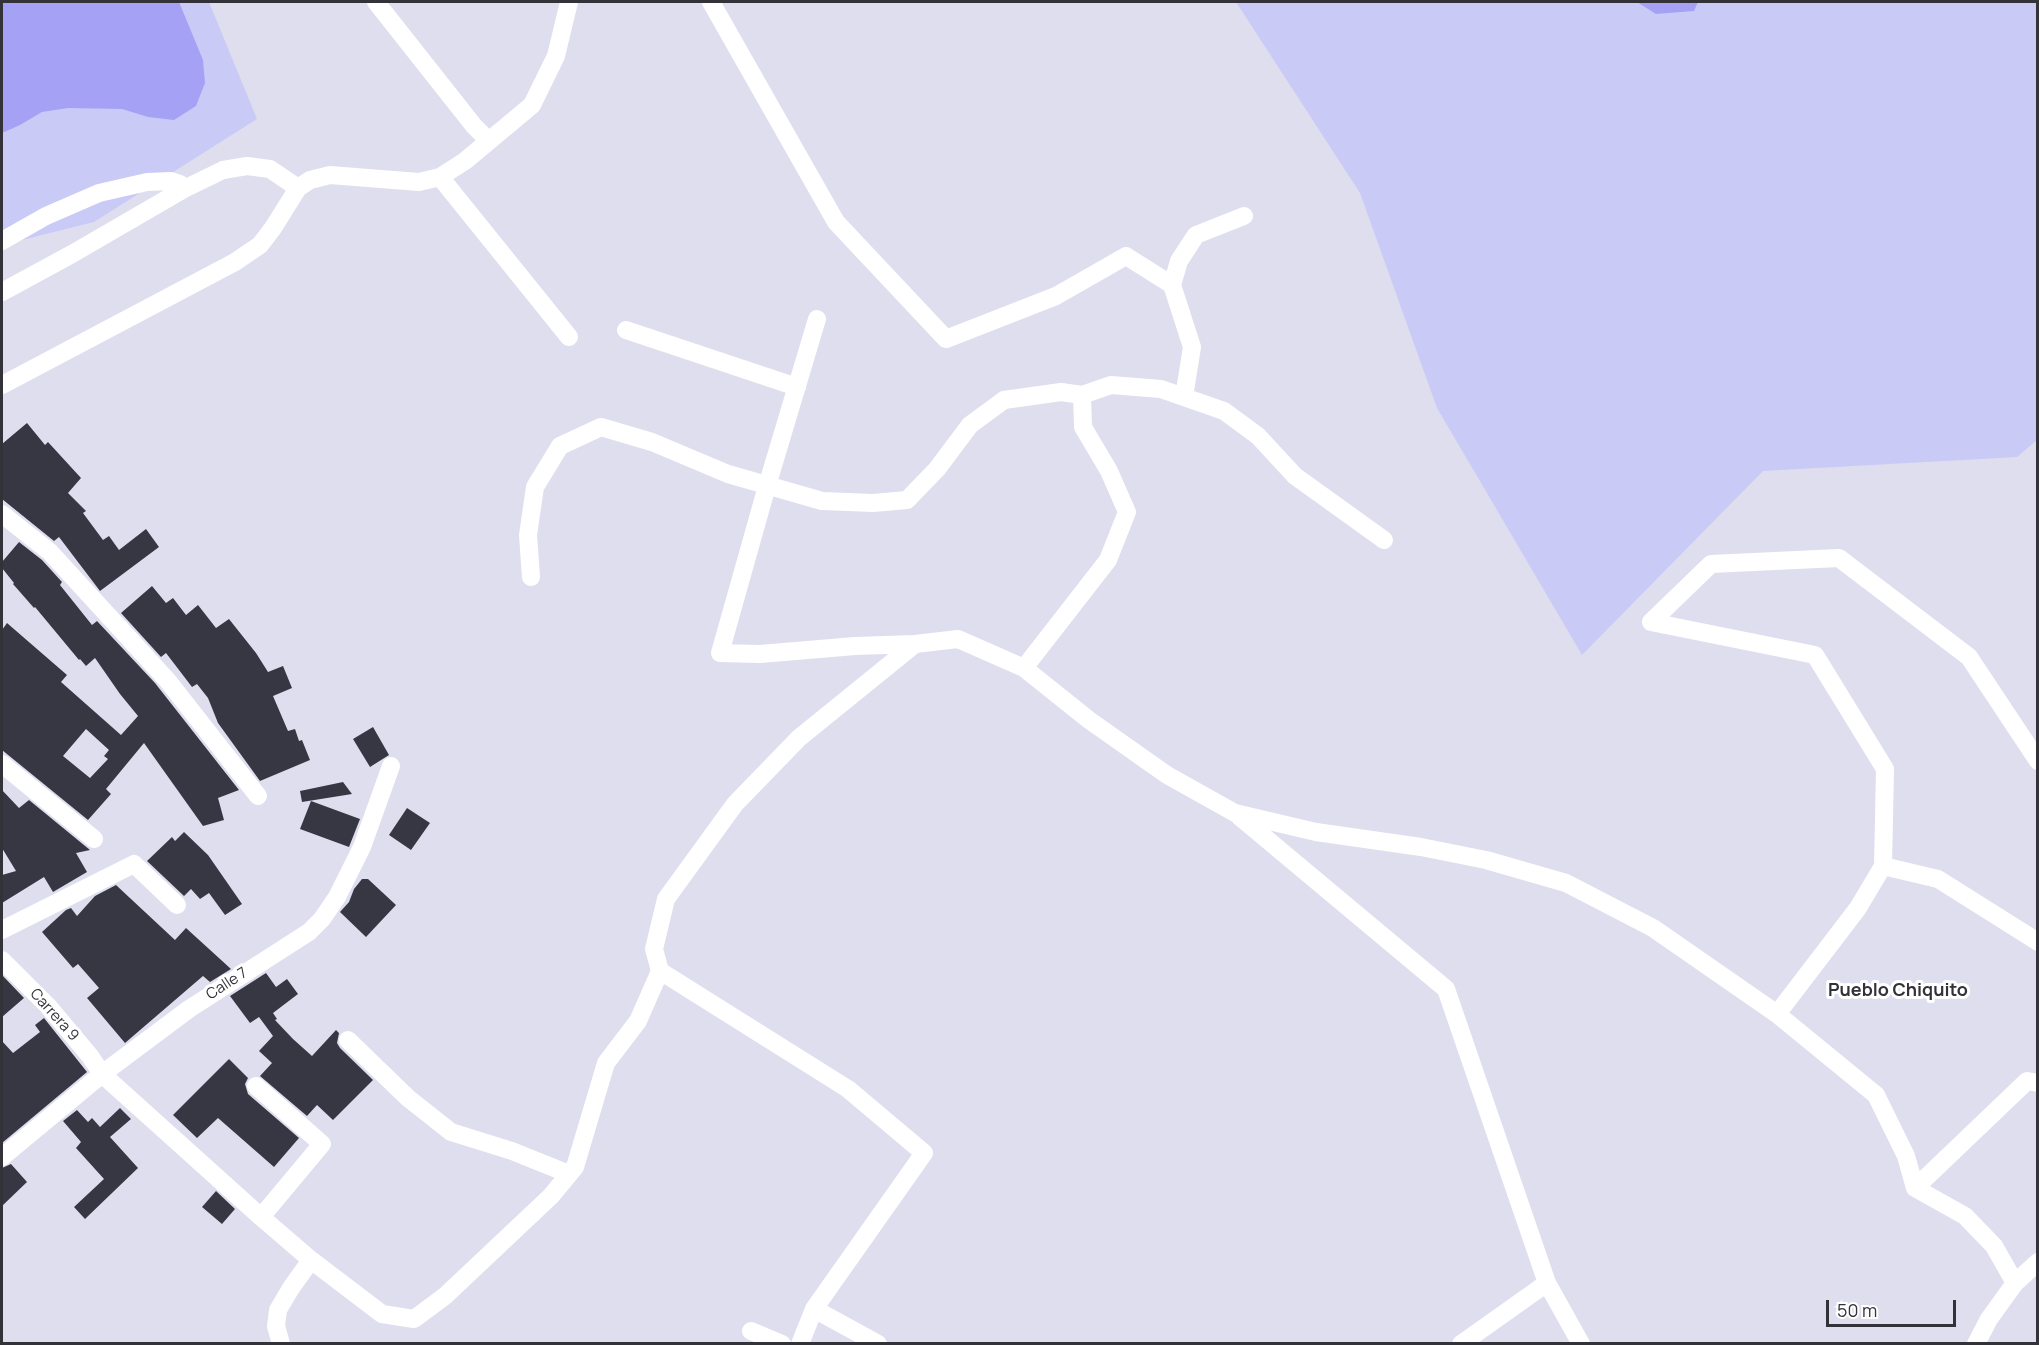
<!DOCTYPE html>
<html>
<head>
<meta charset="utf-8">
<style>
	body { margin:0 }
	#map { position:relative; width:2039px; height:1345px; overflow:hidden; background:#dedeef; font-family:Manrope,sans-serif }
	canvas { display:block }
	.frame { position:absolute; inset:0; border:3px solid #323238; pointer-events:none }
	.scale { position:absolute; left:1826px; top:1300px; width:130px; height:27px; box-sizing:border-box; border:3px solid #323238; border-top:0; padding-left:8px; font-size:18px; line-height:21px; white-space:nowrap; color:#323238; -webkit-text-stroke:4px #fff; paint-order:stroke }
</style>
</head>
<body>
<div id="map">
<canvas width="2039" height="1345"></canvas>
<div class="frame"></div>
<div class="scale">50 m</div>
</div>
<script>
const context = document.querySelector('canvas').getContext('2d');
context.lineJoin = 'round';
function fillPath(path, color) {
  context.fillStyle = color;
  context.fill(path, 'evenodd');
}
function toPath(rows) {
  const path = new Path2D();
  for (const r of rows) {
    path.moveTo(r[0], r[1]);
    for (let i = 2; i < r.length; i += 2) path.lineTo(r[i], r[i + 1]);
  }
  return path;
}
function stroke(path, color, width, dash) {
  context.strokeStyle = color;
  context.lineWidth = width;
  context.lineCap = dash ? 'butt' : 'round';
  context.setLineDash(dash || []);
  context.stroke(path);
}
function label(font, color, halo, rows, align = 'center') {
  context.font = font + ' Manrope,sans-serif';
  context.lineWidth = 6;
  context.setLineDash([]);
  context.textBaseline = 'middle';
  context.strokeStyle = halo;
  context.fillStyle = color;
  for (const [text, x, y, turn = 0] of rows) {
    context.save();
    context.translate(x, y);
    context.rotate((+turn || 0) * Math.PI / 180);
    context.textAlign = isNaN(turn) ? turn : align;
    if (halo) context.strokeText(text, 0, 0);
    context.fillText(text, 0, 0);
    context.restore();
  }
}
const green = toPath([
	[2,2,209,2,257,119,94,222,2,245],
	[1236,2,2037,2,2037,440,2017,457,1763,471,1582,655,1437,408,1360,193]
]);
const forest = toPath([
	[2,2,179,2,203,60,205,83,196,106,174,120,148,117,122,109,68,108,42,112,20,125,2,133],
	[1637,2,1698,2,1694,11,1656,14]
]);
const building = toPath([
	[27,423,45,445,48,442,81,478,68,493,86,511,83,513,103,540,109,536,119,550,146,529,159,547,100,591,59,537,54,541,2,499,2,444],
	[19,542,42,560,62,582,60,585,92,625,97,621,155,683,239,790,218,798,224,820,203,826,144,743,106,789,111,794,88,820,2,750,2,630,7,623,67,675,61,682,121,735,138,716,120,694,95,658,86,666,80,659,79,660,35,607,34,608,13,584,14,583,2,568,2,562],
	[86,729,109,750,104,756,108,759,90,778,63,756],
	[152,586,166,603,173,598,186,615,198,605,216,628,229,619,256,653,268,672,283,666,292,688,273,696,288,731,295,729,299,741,302,740,310,760,260,781,218,723,208,698,197,684,192,687,166,653,161,657,121,613],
	[373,727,389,755,370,767,353,739],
	[343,782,352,794,302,802,300,791],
	[2,790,19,808,29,800,90,850,76,853,87,872,53,892,44,877,2,903,2,875,16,871,2,848],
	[311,801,360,819,349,847,300,829],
	[407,808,430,823,411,850,389,835],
	[184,832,208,855,242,904,225,915,209,893,200,899,191,889,184,896,147,861,172,837,175,841],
	[362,879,368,879,396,905,366,937,340,912,349,902,354,889],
	[116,885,175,940,186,928,231,969,210,982,203,976,125,1043,87,998,99,988,78,964,73,968,42,932,66,910,71,908,77,916,95,896],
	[266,973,276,987,287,979,298,994,273,1013,277,1019,275,1020,293,1039,312,1056,336,1030,339,1033,337,1043,340,1048,373,1080,333,1120,317,1105,307,1116,260,1076,272,1063,259,1051,273,1036,259,1017,250,1023,230,996],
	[2,975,24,998,2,1017],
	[44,1018,87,1072,2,1143,2,1041,13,1053,40,1032,35,1025],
	[229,1059,248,1078,245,1084,248,1094,299,1138,274,1167,218,1118,197,1138,173,1115],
	[120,1108,131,1119,110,1137,138,1168,85,1219,74,1207,104,1179,76,1148,81,1142,63,1121,77,1110,88,1122,92,1118,100,1127],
	[11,1164,27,1182,2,1206,2,1168],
	[216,1191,235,1209,222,1224,202,1207]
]);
const minor = toPath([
	[376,2,474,126,489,141],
	[711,2,836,222,946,339,1056,296,1126,256,1172,285,1192,347,1184,397],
	[440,177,569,337],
	[2,241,46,216,99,193,147,182,171,181,180,184,184,189],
	[1172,285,1179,261,1196,235,1244,216],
	[2,292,72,254,184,189,223,170,247,166,270,169,298,188],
	[817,319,767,486,720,653,760,654,855,646,915,644],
	[626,330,797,387],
	[2,385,235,262,260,245,273,228,298,188,310,180,330,175,419,182,440,177,465,161,532,105,556,56,569,2],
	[2,514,50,552,168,681,258,796],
	[531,577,528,535,535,487,560,446,601,427,652,442,728,474,822,501,873,503,907,500,937,469,970,425,1004,400,1061,392,1082,395],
	[1024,668,1108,560,1127,512,1109,471,1083,427,1082,395,1111,385,1161,389,1224,411,1258,436,1295,476,1384,540],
	[2,764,94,839],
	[1239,816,1446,989,1547,1283,1581,1344],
	[1883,866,1938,879,2038,942],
	[2,930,134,864,177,905],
	[2,960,48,1006,90,1056,102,1074,261,1217,311,1260,382,1314,414,1319,445,1296,551,1196,575,1167,606,1063,638,1021,660,971,654,949,666,899,735,804,799,738,915,644,958,639,1024,668,1089,720,1167,775,1235,813,1316,832,1421,847,1486,860,1566,883,1653,928,1777,1014,1876,1095,1906,1156,1915,1188,1965,1216,1994,1246,2015,1283],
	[660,971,848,1089,924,1153,814,1309,800,1344],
	[1777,1014,1858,908,1883,866,1885,769,1815,655,1651,622,1711,564,1839,558,1969,657,2038,761],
	[348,1040,408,1098,451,1132,512,1151,569,1174],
	[256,1086,322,1144,261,1217],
	[2,1157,102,1074,189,1009,309,932,322,919,337,897,362,847,391,766],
	[1915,1188,2027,1081,2038,1083],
	[814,1309,878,1344],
	[751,1331,782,1344],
	[281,1344,276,1326,278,1310,291,1288,311,1260],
	[1461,1344,1547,1283],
	[1976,1344,1989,1319,2015,1283,2038,1262]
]);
const streetNames = [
	["Calle 7",227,984,-33],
	["Carrera 9",54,1015,48]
];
const quarterNames = [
	["Pueblo Chiquito",1898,991]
];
fillPath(green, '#cacaf6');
fillPath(forest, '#a5a2f6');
fillPath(building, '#373744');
stroke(minor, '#fff', 18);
label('15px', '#323238', '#fff', streetNames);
label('bold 18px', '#323238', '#fff', quarterNames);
</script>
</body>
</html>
